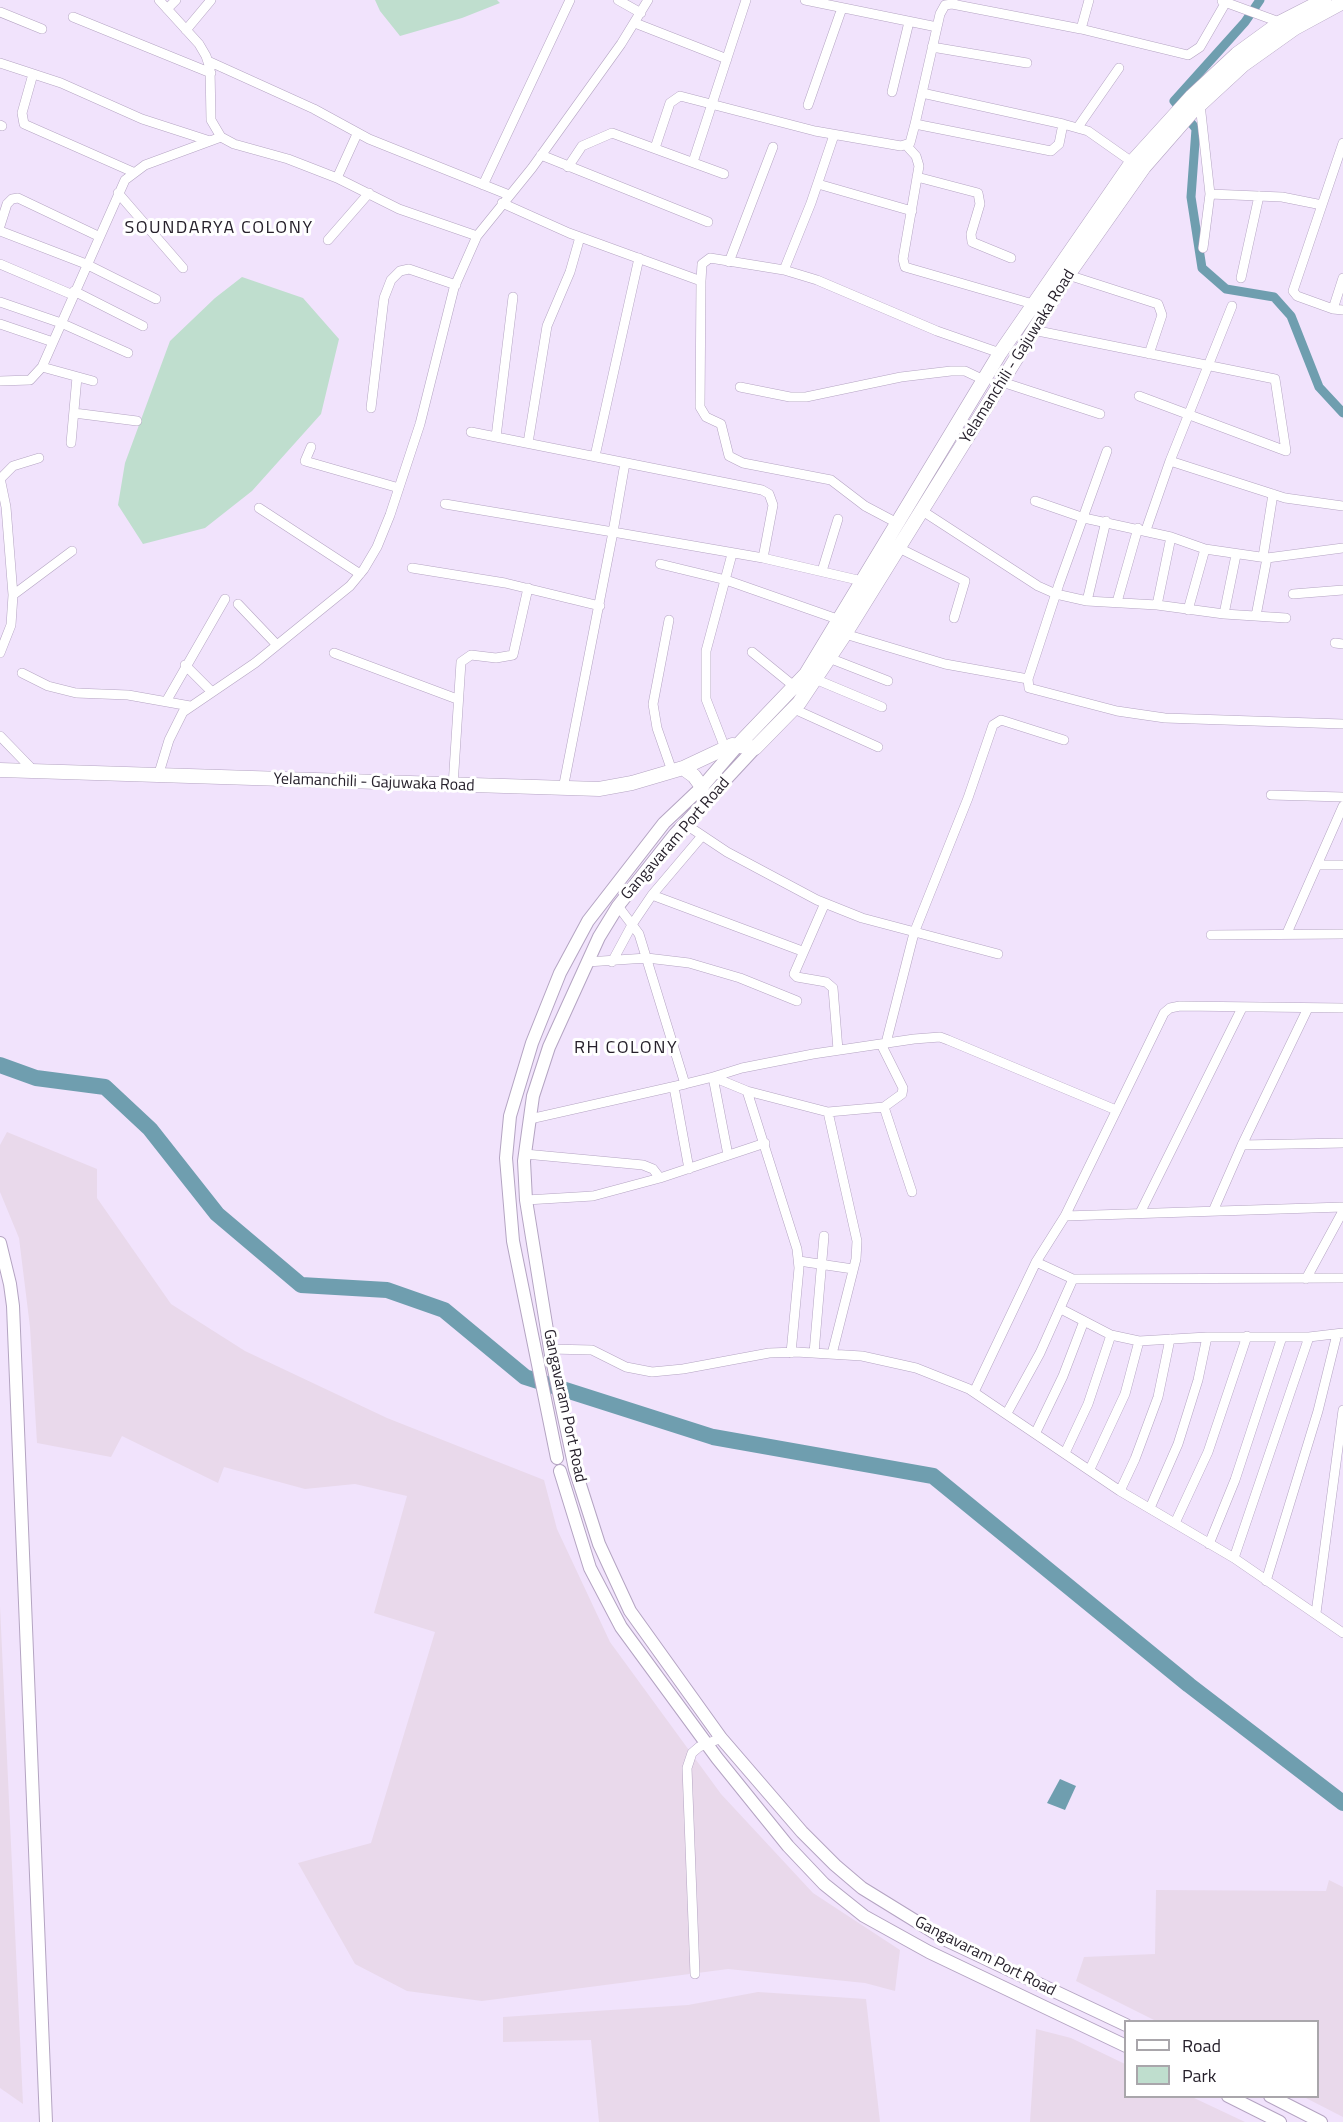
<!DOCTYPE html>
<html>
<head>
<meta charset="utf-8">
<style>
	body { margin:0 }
	#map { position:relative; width:1343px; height:2122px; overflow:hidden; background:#f1e3fc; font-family:"Titillium Web",sans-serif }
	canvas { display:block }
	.legend { position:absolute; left:1124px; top:2020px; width:195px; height:78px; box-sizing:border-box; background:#fff; border:2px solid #a9a6ab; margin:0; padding:8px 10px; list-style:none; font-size:18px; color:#27212c }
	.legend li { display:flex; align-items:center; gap:12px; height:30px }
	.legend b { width:30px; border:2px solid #a9a6ab }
</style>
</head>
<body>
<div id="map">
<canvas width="1343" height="2122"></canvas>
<ul class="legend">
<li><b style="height:8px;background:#fff"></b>Road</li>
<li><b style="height:16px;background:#bfdece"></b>Park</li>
</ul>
</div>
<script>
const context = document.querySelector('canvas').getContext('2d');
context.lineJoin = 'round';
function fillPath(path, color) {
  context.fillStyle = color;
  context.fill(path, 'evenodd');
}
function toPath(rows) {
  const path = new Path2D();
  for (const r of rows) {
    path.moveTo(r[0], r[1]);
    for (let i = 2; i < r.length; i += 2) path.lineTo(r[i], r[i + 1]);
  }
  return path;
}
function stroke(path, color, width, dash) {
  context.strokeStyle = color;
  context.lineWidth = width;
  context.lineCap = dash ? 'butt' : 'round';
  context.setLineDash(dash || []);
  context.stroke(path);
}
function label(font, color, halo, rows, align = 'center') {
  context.font = font + ' "Titillium Web",sans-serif';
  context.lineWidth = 6;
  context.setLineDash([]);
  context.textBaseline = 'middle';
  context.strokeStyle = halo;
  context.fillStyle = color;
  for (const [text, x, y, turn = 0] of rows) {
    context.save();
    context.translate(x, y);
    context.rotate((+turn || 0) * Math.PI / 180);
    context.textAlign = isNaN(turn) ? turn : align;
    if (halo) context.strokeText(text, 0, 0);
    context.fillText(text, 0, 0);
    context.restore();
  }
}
const industrial = toPath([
	[7,1132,97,1169,97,1198,171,1304,245,1351,387,1418,544,1480,557,1529,610,1642,721,1794,813,1893,900,1950,895,1991,865,1983,728,1969,482,2001,407,1991,355,1964,298,1863,371,1843,435,1632,374,1613,407,1496,355,1484,305,1489,224,1467,218,1483,122,1436,111,1457,37,1443,30,1327,19,1238,0,1192,0,1145],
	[0,1606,3,1671,23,2104,0,2088],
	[1329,1880,1343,1887,1343,2117,1304,2097,1318,2096,1318,2022,1156,2021,1076,1981,1084,1957,1155,1954,1156,1890,1326,1891],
	[758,1992,866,1999,880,2122,599,2122,591,2040,503,2042,503,2017,688,2005],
	[1036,2029,1071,2038,1125,2064,1126,2096,1192,2097,1245,2122,1030,2122]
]);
const green = toPath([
	[375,0,497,0,500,3,462,18,400,36,380,11],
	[242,277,303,298,339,339,321,414,252,491,205,528,143,544,118,505,125,463,170,341,215,298]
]);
const water = toPath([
	[1060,1779,1076,1786,1065,1810,1047,1803]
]);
const canal = toPath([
	[1260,0,1245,22,1174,101,1196,129,1191,197,1202,268,1226,289,1274,297,1291,316,1319,387,1343,413]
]);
const river = toPath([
	[0,1065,36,1078,105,1087,150,1129,217,1214,301,1285,387,1290,444,1310,525,1377,713,1437,933,1476,1189,1685,1343,1803]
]);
const street = toPath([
	[159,0,199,44,206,56,210,68,211,120,221,137,234,144,288,159,337,178,399,209,477,236],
	[618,0,641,13],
	[805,0,937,27],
	[953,0,952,4,1081,29,1089,0],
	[1222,1,1282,23],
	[167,9,176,0],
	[0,12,42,29],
	[73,17,211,73],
	[635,23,727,59],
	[1081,29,1188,55,1200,47,1226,2],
	[186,30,211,0],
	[932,47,1027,63],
	[208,61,314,109,369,139,509,195],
	[0,63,61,83,142,119,210,141],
	[33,74,22,113,24,124,133,172],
	[892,92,909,22],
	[922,93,1063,124],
	[1200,104,1210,194,1282,197,1322,205,1293,291,1297,296,1333,309],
	[808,105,842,8],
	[915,124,940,14,945,5,952,4],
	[0,125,2,126],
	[1078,127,1119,68],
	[906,145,916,156,919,166,903,259,905,267,1033,304],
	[655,148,670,103,680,96,815,131,901,146,910,143,915,124,1051,151,1059,144,1063,124,1088,131,1132,162],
	[541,155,708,222],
	[693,162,746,0],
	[568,167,582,146,612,133,724,174],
	[917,177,978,193,980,204,971,234,972,242,1011,258],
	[337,178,357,134],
	[818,184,912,211],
	[483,185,570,0],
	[118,193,183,268],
	[502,203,569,233,701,281,700,407,706,417,721,424,729,456,743,463,831,480,865,506,899,524],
	[1322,205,1343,143],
	[0,226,7,204,12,199,18,198,98,236],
	[0,231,86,264,156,299],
	[328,240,369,193],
	[1203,248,1210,194],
	[729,262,773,147],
	[0,264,73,295],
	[784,270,811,203,834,135],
	[1068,275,1158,304,1162,315,1149,354],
	[1241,278,1259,196],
	[1343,278,1333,309,1343,310],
	[701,281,702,264,710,258,784,270,817,280,937,331,1000,353],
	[74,291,143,326],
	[0,302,61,323,128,353],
	[0,324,53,342],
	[1033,330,1275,379,1286,451,1139,396],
	[42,367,93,381],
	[0,381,30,380,42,367,125,180,145,165,221,137],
	[1002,382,1100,414],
	[740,387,790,397,806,397,901,377,951,371,965,371,984,380],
	[371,408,384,298,391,280,400,271,409,269,456,285],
	[74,413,137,421],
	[471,432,762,490,769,494,773,505,763,558],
	[496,437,513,297],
	[71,443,77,377],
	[528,443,547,326,570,272,580,237],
	[311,447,305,461,399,488],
	[1107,451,1059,584,1028,679,1029,688,1117,711,1165,718,1343,724],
	[595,456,639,258],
	[1170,461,1285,498,1343,506],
	[0,478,6,507,13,595,11,625,0,653],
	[0,479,13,466,39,458],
	[1035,501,1084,518,1171,537],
	[445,504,613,532,625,463],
	[259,508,360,574],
	[921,510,1038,586,1056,594,1087,601,1157,605,1171,537,1205,549,1267,558,1343,548],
	[1146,530,1170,461,1232,306],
	[899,548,965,581,954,618],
	[1263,557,1273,494],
	[660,564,726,580,840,620],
	[412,568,505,583,600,606],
	[822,571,838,519],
	[1293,594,1343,590],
	[13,595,72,551],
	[1087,601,1106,521],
	[1117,602,1138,528],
	[238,604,277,645],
	[1157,605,1224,614,1286,618],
	[1188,610,1205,549],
	[1224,614,1236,555],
	[1256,616,1267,558],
	[669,620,653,704,657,728,672,771],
	[845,634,945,664,1028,679],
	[1335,643,1343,644],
	[752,652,795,687],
	[334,653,457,699],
	[829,658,888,681],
	[185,665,211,691],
	[22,673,48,686,76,693,128,695,190,706],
	[815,679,882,707],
	[167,700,225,599],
	[794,709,878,747],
	[0,736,32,769],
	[725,748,706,699,706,651,732,554],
	[159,773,169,740,183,712,255,663,350,586,364,569,377,547,390,515,420,424,454,288,477,236,532,168,621,44,648,0],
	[453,786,461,662,471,655,496,658,513,655,528,588],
	[563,789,613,532,763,558,862,581],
	[1271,795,1343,797],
	[685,824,727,852,817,900,862,918,998,954],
	[1319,865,1343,865],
	[652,895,802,951],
	[825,903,794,974,797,977,826,982,833,988,838,1050],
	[618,906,639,934,685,1084,713,1077,747,1091,828,1112,857,1241,856,1259,832,1354],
	[1287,933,1343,806],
	[1211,935,1343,934],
	[587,962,647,958,689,963,740,978,797,1001],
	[612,962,633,923,652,895,702,836],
	[886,1043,914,933,968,798,993,725,1001,720,1064,740],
	[881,1044,903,1088,902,1094,884,1107,912,1192],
	[674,1087,689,1169],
	[747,1091,797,1249,799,1268,791,1353],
	[828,1112,884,1107],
	[530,1119,685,1084],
	[1242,1145,1343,1143],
	[525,1154,643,1165,653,1169,660,1178],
	[728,1155,713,1077,742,1068,813,1054,914,1039,940,1037,948,1040,1116,1110],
	[526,1200,593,1196,660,1178,765,1143],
	[1214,1209,1242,1145,1308,1008],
	[1140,1213,1242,1008],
	[1065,1216,1343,1207],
	[799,1261,853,1269],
	[1036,1262,1073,1279,1343,1278],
	[1306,1279,1343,1211],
	[1061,1309,1111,1335,1139,1341,1207,1337,1309,1337,1343,1333],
	[550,1349,592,1350,626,1367,652,1372,683,1369,769,1353,796,1352,862,1356,916,1368,969,1389,1120,1491,1234,1558,1343,1633],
	[814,1353,824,1236],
	[974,1392,1036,1262,1065,1216,1164,1013,1170,1008,1180,1006,1343,1008],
	[1007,1413,1040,1353,1073,1279],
	[1036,1432,1063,1376,1084,1321],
	[1065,1453,1088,1404,1111,1335],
	[1090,1469,1125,1394,1139,1341],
	[1120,1491,1135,1459,1158,1397,1170,1339],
	[1150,1508,1178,1444,1198,1380,1207,1337],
	[1175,1523,1208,1452,1247,1336],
	[1209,1544,1235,1480,1282,1337],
	[1234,1558,1309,1337],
	[1266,1581,1318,1411,1337,1334],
	[1316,1613,1343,1410],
	[695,1974,687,1768,692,1753,699,1747,721,1738]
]);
const secondary = toPath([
	[755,748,675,834,618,906,599,937,549,1047,533,1096,524,1161,526,1200,551,1355,575,1469,599,1544,630,1611,721,1738,802,1832,835,1865,862,1888,948,1941,1126,2025],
	[0,1243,10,1284,13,1306,46,2122],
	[557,1458,513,1241,506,1158,510,1116,532,1043,560,973,588,921,664,823,702,787,739,744],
	[560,1471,590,1568,621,1627,717,1758,788,1846,824,1884,864,1916,929,1952,1126,2046],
	[1228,2096,1280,2122],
	[1270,2096,1321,2122]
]);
const primary = toPath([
	[739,744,806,674,1000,353,1132,162,1192,96,1237,54,1281,22,1324,0],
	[683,768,694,776,702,787],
	[0,770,599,789,632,783,683,768,732,745,755,748,799,703,845,634,1068,275,1144,167,1192,112,1243,65,1295,28,1343,2]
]);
const streetNames = [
	["Yelamanchili - Gajuwaka Road",1018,357,-58],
	["Yelamanchili - Gajuwaka Road",374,783,2],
	["Gangavaram Port Road",676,839,-49],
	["Gangavaram Port Road",564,1406,78],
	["Gangavaram Port Road",985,1957,27]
];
const neighbourhoodNames = [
	["SOUNDARYA COLONY",219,229],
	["RH COLONY",626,1049]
];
fillPath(industrial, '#e9d9eb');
fillPath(green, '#bfdece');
fillPath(water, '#6f9eaf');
stroke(canal, '#6f9eaf', 9);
stroke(river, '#6f9eaf', 16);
stroke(street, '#b4a4c2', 10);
stroke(secondary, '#b4a4c2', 14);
stroke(primary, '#b4a4c2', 15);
stroke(street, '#fff', 9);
stroke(secondary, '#fff', 12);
stroke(primary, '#fff', 14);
label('16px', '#27212c', '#fff', streetNames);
context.letterSpacing = '1.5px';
label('18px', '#27212c', '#fff', neighbourhoodNames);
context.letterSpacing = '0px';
</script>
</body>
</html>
